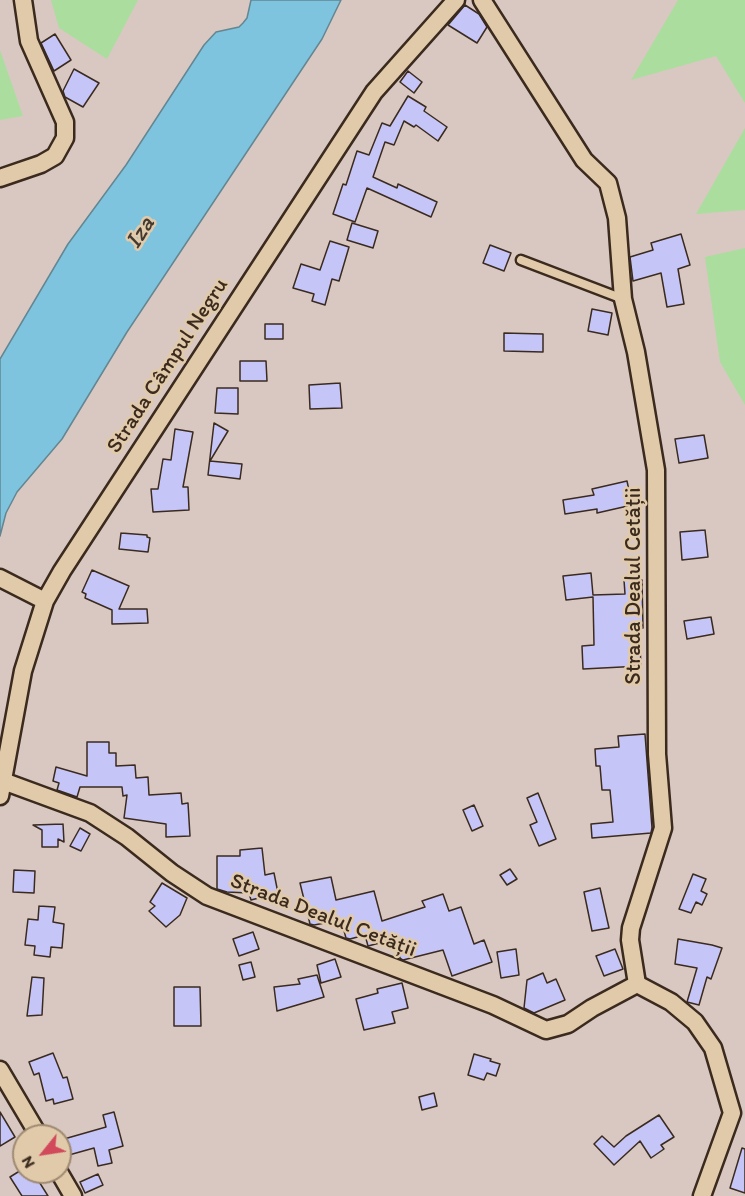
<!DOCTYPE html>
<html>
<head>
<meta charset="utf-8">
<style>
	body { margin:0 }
	#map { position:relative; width:745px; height:1196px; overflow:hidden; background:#d9c8c1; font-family:Itim,sans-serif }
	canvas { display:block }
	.north { position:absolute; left:12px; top:1124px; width:60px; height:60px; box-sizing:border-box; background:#e1caaa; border:2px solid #9f8a72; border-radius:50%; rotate:240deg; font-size:16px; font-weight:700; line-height:24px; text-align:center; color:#3b2a1e }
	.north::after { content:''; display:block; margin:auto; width:21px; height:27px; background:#d1495b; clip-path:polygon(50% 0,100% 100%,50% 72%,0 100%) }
</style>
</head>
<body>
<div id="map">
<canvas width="745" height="1196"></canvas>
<div class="north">N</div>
</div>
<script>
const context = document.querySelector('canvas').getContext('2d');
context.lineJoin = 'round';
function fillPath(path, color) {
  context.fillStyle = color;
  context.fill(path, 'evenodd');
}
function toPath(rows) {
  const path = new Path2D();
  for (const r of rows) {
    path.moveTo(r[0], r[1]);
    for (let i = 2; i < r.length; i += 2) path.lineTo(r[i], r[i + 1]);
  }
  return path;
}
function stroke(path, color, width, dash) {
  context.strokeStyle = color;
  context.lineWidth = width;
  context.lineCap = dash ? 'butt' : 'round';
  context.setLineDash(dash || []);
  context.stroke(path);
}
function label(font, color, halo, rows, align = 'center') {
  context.font = font + ' Itim,sans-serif';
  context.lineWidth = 5;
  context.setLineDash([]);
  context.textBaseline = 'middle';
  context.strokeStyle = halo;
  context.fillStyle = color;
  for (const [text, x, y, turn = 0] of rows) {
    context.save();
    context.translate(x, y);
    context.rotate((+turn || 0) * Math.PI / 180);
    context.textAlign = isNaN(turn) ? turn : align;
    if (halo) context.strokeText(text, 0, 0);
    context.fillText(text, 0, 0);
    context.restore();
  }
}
const green = toPath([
	[51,0,138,0,107,59,59,28],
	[678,0,745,0,745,103,716,56,631,80],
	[0,50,23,116,0,120],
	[745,128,745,210,696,214],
	[745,248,745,405,720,362,705,257]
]);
const water = toPath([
	[251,0,341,0,322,39,127,332,62,439,17,492,6,513,0,536,0,359,68,244,126,165,204,45,216,32,239,27,243,23,247,18,251,0]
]);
const building = toPath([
	[465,5,479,14,487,27,477,43,448,25,465,5],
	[55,34,71,60,54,71,41,43,55,34],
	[74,69,99,83,83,107,65,97,63,91,74,69],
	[408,71,422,82,414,93,400,82,408,71],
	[408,96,426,107,424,111,447,127,438,141,416,125,414,127,404,121,394,145,385,142,373,177,397,188,398,184,437,202,431,217,367,188,355,222,333,214,343,184,346,185,357,151,369,155,382,123,390,126,408,96],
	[352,223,378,231,373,248,347,240,352,223],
	[681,234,690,265,678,269,684,304,667,307,661,273,633,281,630,257,653,250,651,243,681,234],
	[330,241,349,247,339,281,332,279,325,305,312,301,314,294,293,288,301,264,320,270,330,241],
	[490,245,511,253,504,271,483,263,490,245],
	[592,309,612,313,608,335,588,331,592,309],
	[265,324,283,324,283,339,265,339,265,324],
	[504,333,543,334,543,352,504,351,504,333],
	[240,361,266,361,267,381,240,381,240,361],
	[340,383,342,408,310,409,309,385,340,383],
	[217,388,238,388,238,414,215,413,217,388],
	[214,423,228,431,210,461,242,464,240,479,208,475,214,423],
	[175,429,193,432,183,487,188,487,189,510,153,512,151,489,158,489,163,459,171,460,175,429],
	[704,435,708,458,679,463,675,439,704,435],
	[627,481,632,505,597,513,597,509,565,514,563,500,594,495,592,489,627,481],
	[705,530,708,557,682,560,680,532,705,530],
	[121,533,147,535,147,537,150,538,148,552,119,549,121,533],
	[92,570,129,586,119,609,147,609,148,623,112,624,112,610,85,598,86,594,82,592,92,570],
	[591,573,593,595,625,594,624,580,642,580,643,628,639,629,641,666,583,669,582,646,594,645,593,597,566,600,563,576,591,573],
	[711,617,714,634,687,639,684,621,711,617],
	[645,734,652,828,651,833,592,838,591,824,613,822,610,790,602,790,600,766,596,766,595,749,619,747,618,736,645,734],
	[87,742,109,742,109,753,116,753,116,766,135,765,136,778,148,777,149,795,181,793,182,804,188,803,190,836,166,837,166,824,124,818,127,795,123,796,122,787,80,787,77,797,57,790,59,783,53,781,56,767,87,776,87,742],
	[538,793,556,839,539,846,530,825,537,822,527,798,538,793],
	[474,805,483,826,472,831,463,810,474,805],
	[63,824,64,842,58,839,58,847,42,847,42,830,33,825,63,824],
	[80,828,90,834,81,851,70,846,80,828],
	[262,848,265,875,274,873,278,893,251,900,249,893,227,892,217,889,217,856,240,856,240,850,262,848],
	[510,869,517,879,507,885,500,875,510,869],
	[14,870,35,871,34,893,13,892,14,870],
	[693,874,706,879,701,891,707,894,702,905,696,902,691,913,679,909,693,874],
	[331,877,336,900,374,891,382,921,425,907,422,901,443,894,449,911,461,907,474,944,484,940,492,962,452,976,443,950,403,960,400,958,395,939,368,946,365,935,350,939,346,938,341,920,314,925,310,924,300,883,331,877],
	[162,883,187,898,180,915,166,927,149,911,155,906,150,902,162,883],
	[600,888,609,928,592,931,584,892,600,888],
	[39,906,55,907,53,922,64,924,62,948,51,947,50,957,34,955,35,946,25,945,28,919,38,920,39,906],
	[253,932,259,949,239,956,233,939,253,932],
	[678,939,712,945,722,948,711,979,707,977,699,1005,687,1002,697,968,675,964,678,939],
	[516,949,519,975,501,978,497,952,516,949],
	[615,949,623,969,604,976,596,956,615,949],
	[335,959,341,977,321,983,317,965,335,959],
	[251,962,255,977,243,980,239,965,251,962],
	[543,973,547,983,556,979,565,1000,534,1013,524,1008,527,980,543,973],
	[317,975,324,997,277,1011,274,987,300,984,298,979,317,975],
	[32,977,44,978,42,1015,27,1016,32,977],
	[402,983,408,1008,392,1012,395,1023,364,1030,356,999,378,993,377,989,402,983],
	[174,987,200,987,201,1026,174,1026,174,987],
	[53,1053,63,1078,67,1077,73,1099,54,1104,53,1099,46,1101,39,1073,34,1075,29,1062,53,1053],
	[474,1054,491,1059,490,1061,500,1064,496,1076,487,1073,484,1080,468,1075,474,1054],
	[434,1093,437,1106,422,1110,419,1097,434,1093],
	[0,1112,15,1137,0,1146,0,1112],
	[114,1112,123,1146,109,1150,112,1163,98,1166,94,1148,69,1155,64,1139,106,1127,103,1115,114,1112],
	[659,1115,674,1137,661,1145,664,1149,651,1158,640,1141,614,1165,594,1144,602,1136,614,1147,626,1136,659,1115],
	[742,1148,745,1149,745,1193,730,1188,742,1148],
	[18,1172,33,1172,48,1196,22,1196,10,1177,18,1172],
	[98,1174,103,1185,85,1193,80,1182,98,1174]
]);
const lane = toPath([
	[521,260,623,299]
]);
const street = toPath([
	[482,0,584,160,608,183,617,218,623,299,636,352,656,470,657,754,663,828,631,928,630,940,637,984],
	[0,178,41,164,55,156,65,138,65,122,29,41,23,0],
	[0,578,45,601],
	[3,781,90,813,127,837,172,873,207,896,493,1005,546,1030,568,1024,592,1008,637,984,671,1002,695,1022,713,1048,732,1113,702,1196],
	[0,796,23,671,45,601,62,571,374,92,456,0],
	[0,1070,39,1136],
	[59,1172,73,1196]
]);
const streetNames = [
	["Strada Câmpul Negru",168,366,-57],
	["Strada Dealul Cetății",634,586,-90],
	["Strada Dealul Cetății",323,916,21]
];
const waterNames = [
	["Iza",141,233,-57]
];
fillPath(green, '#abdd9e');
fillPath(water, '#7ec4df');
stroke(water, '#638692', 1.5);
fillPath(building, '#c5c5f8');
stroke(building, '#3b2a1e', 1.5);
stroke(lane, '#3b2a1e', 13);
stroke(street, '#3b2a1e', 21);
stroke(lane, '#e1caaa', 8);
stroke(street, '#e1caaa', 16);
label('22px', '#3b2a1e', '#e1caaa', streetNames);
label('italic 24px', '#423931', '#e1caaa', waterNames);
</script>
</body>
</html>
